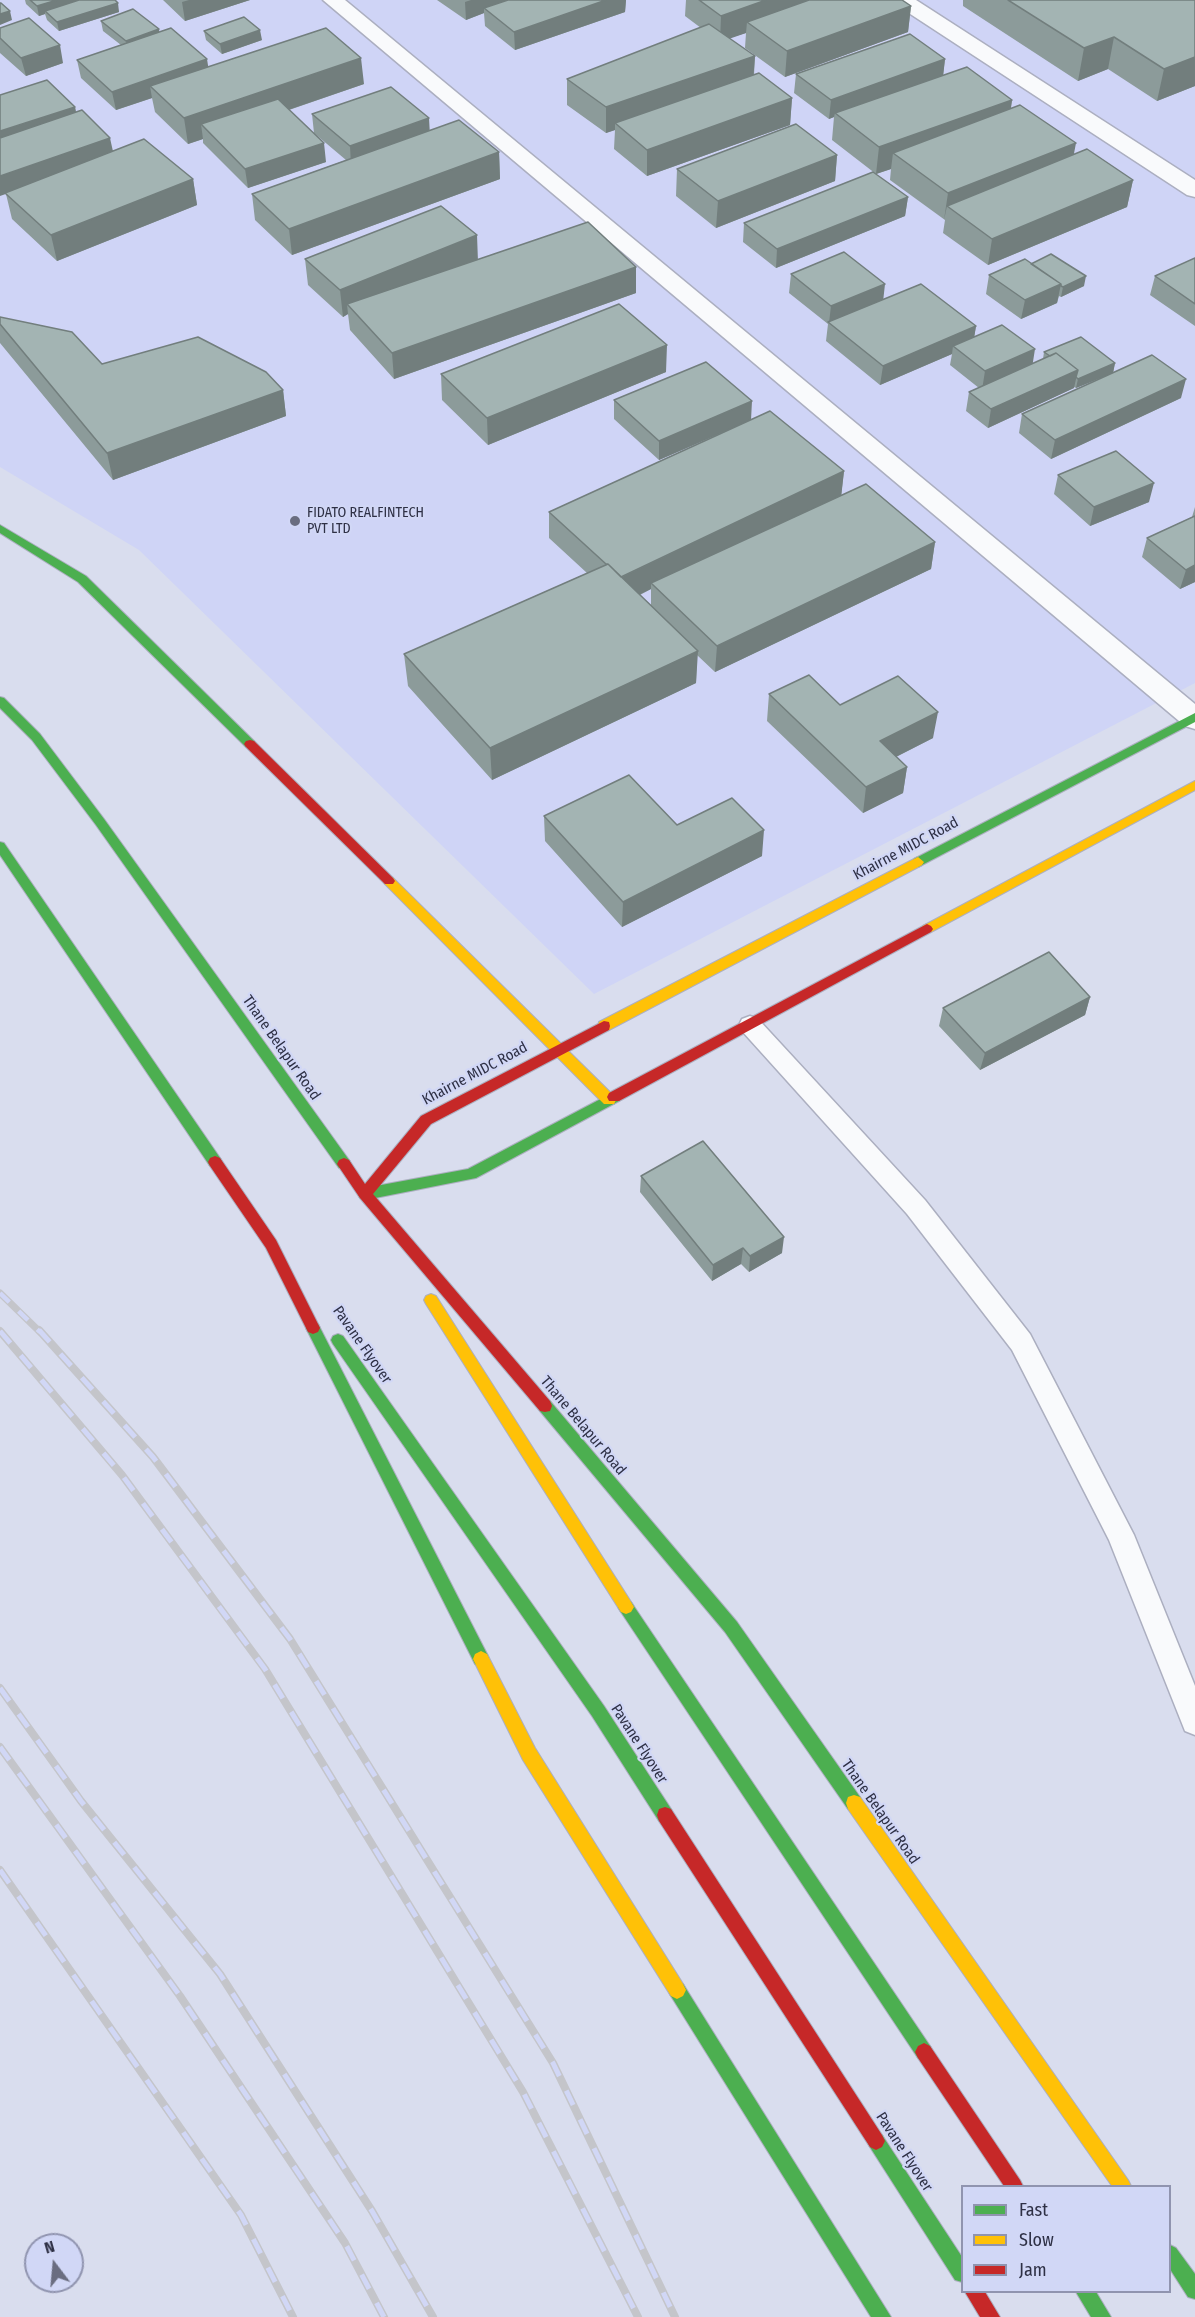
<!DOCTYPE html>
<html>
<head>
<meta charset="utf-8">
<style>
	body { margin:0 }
	#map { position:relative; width:1195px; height:2317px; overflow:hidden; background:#d9ddee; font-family:"Fira Sans Condensed",sans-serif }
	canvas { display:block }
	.legend { position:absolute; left:961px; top:2185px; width:210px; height:108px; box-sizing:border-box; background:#d1d7f6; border:2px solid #9094af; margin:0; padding:8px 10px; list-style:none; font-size:18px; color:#2e3045 }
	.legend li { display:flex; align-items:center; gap:12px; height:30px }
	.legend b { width:30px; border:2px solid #9094af }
	.north { position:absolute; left:24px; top:2233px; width:60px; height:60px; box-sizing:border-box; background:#d1d7f6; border:2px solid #9094af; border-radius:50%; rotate:344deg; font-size:16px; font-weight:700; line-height:24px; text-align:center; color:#2e3045 }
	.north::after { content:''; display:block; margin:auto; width:21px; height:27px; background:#6a6d80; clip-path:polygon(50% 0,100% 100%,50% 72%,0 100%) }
</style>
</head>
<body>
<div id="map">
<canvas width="1195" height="2317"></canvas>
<ul class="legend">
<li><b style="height:8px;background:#4caf50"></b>Fast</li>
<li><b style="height:8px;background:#ffc107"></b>Slow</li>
<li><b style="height:8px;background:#c62828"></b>Jam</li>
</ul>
<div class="north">N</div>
</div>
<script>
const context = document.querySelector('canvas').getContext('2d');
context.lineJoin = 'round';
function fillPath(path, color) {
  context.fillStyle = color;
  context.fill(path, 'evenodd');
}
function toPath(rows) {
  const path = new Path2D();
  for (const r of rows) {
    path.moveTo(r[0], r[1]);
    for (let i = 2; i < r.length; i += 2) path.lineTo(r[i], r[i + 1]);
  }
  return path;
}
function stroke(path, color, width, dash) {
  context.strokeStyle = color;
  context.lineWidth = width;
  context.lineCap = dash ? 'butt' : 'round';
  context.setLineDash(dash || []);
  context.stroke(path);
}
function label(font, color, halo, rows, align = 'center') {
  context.font = font + ' "Fira Sans Condensed",sans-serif';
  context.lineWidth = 4.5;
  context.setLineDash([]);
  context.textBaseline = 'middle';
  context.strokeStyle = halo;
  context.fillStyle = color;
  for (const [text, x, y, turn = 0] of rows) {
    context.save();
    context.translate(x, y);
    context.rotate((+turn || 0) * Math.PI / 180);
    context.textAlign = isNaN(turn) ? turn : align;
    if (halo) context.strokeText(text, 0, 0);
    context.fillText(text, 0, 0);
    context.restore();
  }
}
const built = toPath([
	[0,0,1195,0,1195,683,594,994,139,550,0,467]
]);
const lane = toPath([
	[750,1016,758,1019,925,1200,1030,1334,1134,1535,1195,1686,1195,1735,1185,1731,1109,1540,1012,1350,907,1214,742,1031,739,1025,742,1019,750,1016]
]);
const street = toPath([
	[323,0,345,0,1195,704,1195,729,1185,726,323,0],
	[892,0,916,0,1195,180,1195,197,1187,195,895,4,892,0]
]);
const fast = toPath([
	[0,525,86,576,254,741,256,744,254,747,246,747,78,582,0,533,0,525],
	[0,697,4,698,40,734,104,819,349,1160,351,1164,349,1168,339,1168,96,825,32,740,0,708,0,697],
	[1195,713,1195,722,922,865,918,867,912,862,914,859,1195,713],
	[0,842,4,843,220,1158,222,1162,220,1166,210,1166,0,855,0,842],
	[614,1092,619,1093,621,1097,619,1101,476,1178,365,1200,360,1198,358,1194,360,1190,365,1188,468,1169,614,1092],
	[313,1322,318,1324,487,1654,489,1659,487,1664,481,1667,475,1664,306,1328,308,1324,313,1322],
	[338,1334,343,1336,604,1706,671,1809,673,1815,671,1821,665,1823,659,1821,592,1716,333,1344,331,1340,333,1336,338,1334],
	[545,1400,550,1401,737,1622,860,1797,862,1803,860,1809,854,1811,848,1809,725,1632,540,1411,538,1406,540,1401,545,1400],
	[626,1600,631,1602,930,2046,933,2052,930,2058,924,2061,918,2058,621,1612,618,1607,621,1602,626,1600],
	[677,1981,683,1984,891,2317,871,2317,671,1996,668,1990,671,1984,677,1981],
	[876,2132,882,2135,962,2257,962,2282,955,2280,870,2147,867,2141,870,2135,876,2132],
	[1170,2245,1176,2248,1195,2274,1195,2299,1188,2297,1170,2269,1170,2245],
	[1076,2292,1096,2292,1111,2317,1091,2317,1076,2292]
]);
const slow = toPath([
	[1195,781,1195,790,931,932,923,932,921,929,923,926,1195,781],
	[918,857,924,862,922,865,609,1030,599,1030,598,1026,599,1022,918,857],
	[389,876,393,878,614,1096,616,1100,614,1104,604,1104,385,884,383,881,389,876],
	[431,1294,436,1296,631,1602,634,1607,631,1612,626,1614,621,1612,426,1304,424,1300,426,1296,431,1294],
	[481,1651,487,1654,535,1748,683,1984,686,1990,683,1996,677,1999,671,1996,523,1760,473,1659,475,1654,481,1651],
	[854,1795,860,1797,1128,2180,1131,2186,1112,2186,848,1809,846,1803,848,1797,854,1795]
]);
const jam = toPath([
	[250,740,254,741,393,878,395,881,393,884,385,884,246,747,244,744,246,741,250,740],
	[927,924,931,926,933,929,931,932,619,1101,609,1101,607,1097,609,1093,927,924],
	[604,1021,609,1022,610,1026,609,1030,431,1124,373,1194,550,1401,552,1406,550,1411,545,1412,540,1411,360,1198,337,1164,339,1160,344,1158,349,1160,365,1184,421,1116,604,1021],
	[215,1156,220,1158,276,1240,320,1328,318,1332,313,1334,308,1332,266,1248,210,1166,208,1162,210,1158,215,1156],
	[665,1807,671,1809,882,2135,885,2141,882,2147,876,2150,870,2147,659,1821,657,1815,659,1809,665,1807],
	[924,2043,930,2046,1020,2180,1023,2186,1004,2186,918,2058,915,2052,918,2046,924,2043],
	[965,2292,985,2292,1000,2317,980,2317,965,2292]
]);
const railFar1 = toPath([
	[0,1293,40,1332]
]);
const rail = toPath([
	[39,1330,153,1457,290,1639,553,2063,675,2317],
	[0,1331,122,1475,265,1669,523,2092,638,2317],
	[0,1688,81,1801,220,1974,372,2211,433,2317],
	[0,1747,180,1996,345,2243,384,2317],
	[0,1870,241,2215,293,2317]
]);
const wall = toPath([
	[25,0,115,0,119,12,59,31,47,20,45,14,39,16,26,4],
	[163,0,250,0,185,21],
	[437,0,626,0,625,12,515,50,485,26,484,13,466,20],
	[686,0,902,0,911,6,908,32,785,77,745,48,746,33,729,38,755,56,754,75,792,98,790,125,647,176,614,149,615,130,606,133,567,105,567,79,701,28,685,16],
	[963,0,1195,0,1195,86,1157,101,1108,69,1078,81,963,6],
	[101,21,159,29,159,32,208,67,364,84,289,110,326,162,248,188,203,143,203,139,188,144,155,112,152,98,116,110,81,78,77,60,121,45,103,31],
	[0,28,63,63,26,76,0,53],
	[204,31,262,40,222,54,206,40],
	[945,59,943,75,1012,100,1011,108,1074,155,1133,180,1127,207,988,265,943,233,945,220,890,180,891,169,876,174,832,140,834,117,829,119,794,93,796,74],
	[75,107,76,112,113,151,193,179,197,205,57,261,12,219,6,194],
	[312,114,429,130,499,152,500,179,292,255,255,220,252,194,346,160,314,133],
	[837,155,835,181,716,228,676,196,677,169],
	[908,197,905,216,776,268,743,242,744,223],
	[1195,258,1195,326,1150,295,1155,276],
	[305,259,478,259,636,267,636,293,394,379,350,330,348,314,343,317,308,285],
	[1031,264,1084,286,1061,297,1059,296,1057,303,1021,319,986,294,989,275],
	[791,274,976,326,974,337,1032,364,1043,359,1044,352,1115,363,1113,373,1076,388,1074,387,1074,388,988,428,966,411,969,392,979,388,950,365,952,354,880,385,826,341,828,324,789,293],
	[0,324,102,364,283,390,286,416,113,480,0,343],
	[666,372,488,445,442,400,441,374],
	[1181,398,1051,459,1019,433,1022,414],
	[614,400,751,420,844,471,841,496,935,542,931,569,715,672,697,655,696,683,492,780,408,686,404,654,587,573,549,538,549,512,733,428,659,460,614,419],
	[651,589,651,605,640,595],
	[1058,475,1149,502,1090,526,1054,494],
	[1195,507,1195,582,1180,589,1142,557,1147,538,1192,517],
	[769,694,840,705,933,738,896,757,907,767,903,793,863,813,767,721],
	[544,816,677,825,762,856,622,927,545,841],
	[1090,997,1085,1015,980,1070,939,1026,943,1008],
	[641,1176,782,1253,749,1272,741,1264,712,1281,640,1192]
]);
const shadedWall = toPath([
	[57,0,89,0,45,11,45,14,39,16,37,6],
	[189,0,250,0,185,21,182,2],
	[471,0,520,0,484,8,484,13,466,20,465,2],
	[606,0,626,0,625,12,515,50,514,32],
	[766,0,838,0,747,22,746,33,720,42,721,16],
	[118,3,119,12,59,31,57,22],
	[911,6,908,32,785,77,787,51],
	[10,11,12,20,0,25,0,14],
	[159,29,160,38,128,50,126,41],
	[260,30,262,40,222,54,220,44],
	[1114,37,1108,69,1078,81,1084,48],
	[60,45,63,63,26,76,21,58],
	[755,56,753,82,615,123,615,130,606,133,606,107],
	[1195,57,1195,86,1157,101,1164,69],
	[361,58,364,84,212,136,201,124,203,139,188,144,184,118],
	[207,59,210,78,150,86,152,98,116,110,112,92],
	[945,59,943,77,835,113,834,117,829,119,831,100],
	[792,98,790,125,647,176,647,150],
	[1012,100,1008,126,893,153,891,169,876,174,879,147],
	[75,107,78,126,0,151,0,131],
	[429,118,430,136,351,165,350,146],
	[110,138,114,156,0,196,0,176],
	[324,143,326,162,248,188,245,169],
	[1076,143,1071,169,947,206,944,220,948,193],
	[499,152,500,179,292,255,289,229],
	[837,155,835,181,716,228,718,201],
	[193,179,197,205,57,261,51,235],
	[1133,180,1127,207,988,265,992,239],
	[908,197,905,216,776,268,777,249],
	[477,235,478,262,347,304,348,314,343,317,340,290],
	[636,267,636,293,394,379,392,353],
	[1086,276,1084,286,1061,297,1063,287],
	[885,284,883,302,829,323,831,306],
	[1061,284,1057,303,1021,319,1025,300],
	[976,326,973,345,953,346,952,354,880,385,883,366],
	[667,345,666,372,488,445,487,418],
	[1035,349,1032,368,982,390,985,371],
	[1115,363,1113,373,1076,388,1078,379],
	[1078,370,1074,388,988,428,991,409],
	[1186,379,1181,398,1051,459,1055,440],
	[283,390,286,416,113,480,107,453],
	[752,401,751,420,659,460,659,441],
	[844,471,841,498,651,583,651,589,620,604,620,578],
	[1154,483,1149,502,1090,526,1094,507],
	[935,542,931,569,715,672,717,646],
	[1195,565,1195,582,1180,589,1186,570],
	[698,651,696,683,492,780,490,748],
	[938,712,933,738,876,767,880,741],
	[907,767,903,793,863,813,866,787],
	[764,830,762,856,622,927,623,902],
	[1090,997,1085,1015,980,1070,985,1053],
	[784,1237,782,1253,749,1272,750,1256],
	[743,1248,741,1264,712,1281,713,1265]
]);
const building = toPath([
	[30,0,57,0,37,6,30,0],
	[79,0,115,0,118,3,57,22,45,11,79,0],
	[508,0,606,0,514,32,484,8,508,0],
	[699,0,766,0,721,16,699,0],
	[809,0,902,0,911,6,787,51,747,22,809,0],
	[1008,0,1195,0,1195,57,1164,69,1114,37,1084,48,1008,0],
	[0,3,1,3,10,11,0,14,0,3],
	[133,9,159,29,126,41,101,21,133,9],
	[244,17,260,30,220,44,204,31,244,17],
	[29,18,60,45,21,58,0,38,0,28,29,18],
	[709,24,755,56,606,107,567,79,709,24],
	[171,28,207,59,112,92,77,60,171,28],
	[326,28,361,58,184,118,150,86,326,28],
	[910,34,945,59,831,100,796,74,910,34],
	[967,67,1012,100,879,147,835,113,967,67],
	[759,73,792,98,647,150,615,123,759,73],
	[47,80,75,107,0,131,0,95,47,80],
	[391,87,429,118,350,146,312,114,391,87],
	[278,99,324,143,245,169,201,124,278,99],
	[1020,105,1076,143,948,193,893,153,1020,105],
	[82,110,110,138,0,176,0,138,82,110],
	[459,120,499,152,289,229,252,194,459,120],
	[796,124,837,155,718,201,677,169,796,124],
	[144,139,193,179,51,235,5,193,144,139],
	[1087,149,1133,180,992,239,947,206,1087,149],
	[873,172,908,197,777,249,744,223,873,172],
	[441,206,477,235,340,290,305,259,441,206],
	[588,222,636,267,392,353,347,304,588,222],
	[844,252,885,284,831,306,791,274,844,252],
	[1051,254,1086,276,1063,287,1061,286,1061,284,1031,264,1051,254],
	[1195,258,1195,304,1155,276,1195,258],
	[1025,259,1061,284,1025,300,989,275,1025,259],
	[921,284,976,326,883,366,828,322,921,284],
	[619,304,667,345,487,418,441,374,619,304],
	[0,317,72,332,102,364,198,337,266,372,283,390,107,453,0,324,0,317],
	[1002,325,1035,349,985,371,953,346,1002,325],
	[1081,337,1115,363,1078,379,1076,377,1078,370,1056,353,1050,356,1044,352,1081,337],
	[1056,353,1078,370,991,409,969,392,1056,353],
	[1152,355,1186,379,1055,440,1022,414,1152,355],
	[706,362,752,401,659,441,614,400,706,362],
	[770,411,844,471,621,577,608,564,606,564,549,512,770,411],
	[1116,451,1154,483,1094,507,1058,475,1116,451],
	[866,484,935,542,717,646,651,583,866,484],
	[1195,516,1195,565,1186,570,1147,538,1195,516],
	[608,564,698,651,490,748,404,654,608,564],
	[809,675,840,705,898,676,938,712,880,741,907,767,866,787,769,694,809,675],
	[629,775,677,825,732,798,764,830,623,902,544,816,629,775],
	[1049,952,1090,997,985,1053,943,1008,1049,952],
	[703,1141,784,1237,750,1256,743,1248,713,1265,641,1176,703,1141]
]);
const markers = [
	[295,521,6,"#6a6d80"]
];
const farPoinames = [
	["FIDATO REALFINTECH",307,513],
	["PVT LTD",307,529]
];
const streetNames = [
	["Khairne MIDC Road",906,849,-28],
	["Thane Belapur Road",281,1048,55],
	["Khairne MIDC Road",475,1074,-28],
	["Pavane Flyover",362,1345,55],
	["Thane Belapur Road",583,1426,50],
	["Pavane Flyover",639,1744,57],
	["Thane Belapur Road",880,1812,55],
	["Pavane Flyover",904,2152,57]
];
fillPath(built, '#cfd4f6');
stroke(lane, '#acafc0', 3);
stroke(street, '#acafc0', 3);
stroke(fast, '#acafc0', 2);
stroke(slow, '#acafc0', 2);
stroke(jam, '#acafc0', 2);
fillPath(lane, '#f9fafc');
fillPath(street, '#f9fafc');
fillPath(fast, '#4caf50');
fillPath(slow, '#ffc107');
fillPath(jam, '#c62828');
stroke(railFar1, '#c4c5ca', 7);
stroke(rail, '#c4c5ca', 8);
stroke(railFar1, '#d1d7f6', 4.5, [13]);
stroke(rail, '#d1d7f6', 5, [16]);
fillPath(wall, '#8c9b9a');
fillPath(shadedWall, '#727e7d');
fillPath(building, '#a3b4b3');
stroke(building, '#727e7d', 1.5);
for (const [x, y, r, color] of markers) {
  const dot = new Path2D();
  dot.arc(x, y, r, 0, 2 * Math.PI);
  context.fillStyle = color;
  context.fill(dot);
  stroke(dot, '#d1d7f6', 2);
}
label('14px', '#2e3045', '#d1d7f6', farPoinames, 'left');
label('15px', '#2e3045', '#d1d7f6', streetNames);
</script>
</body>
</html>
